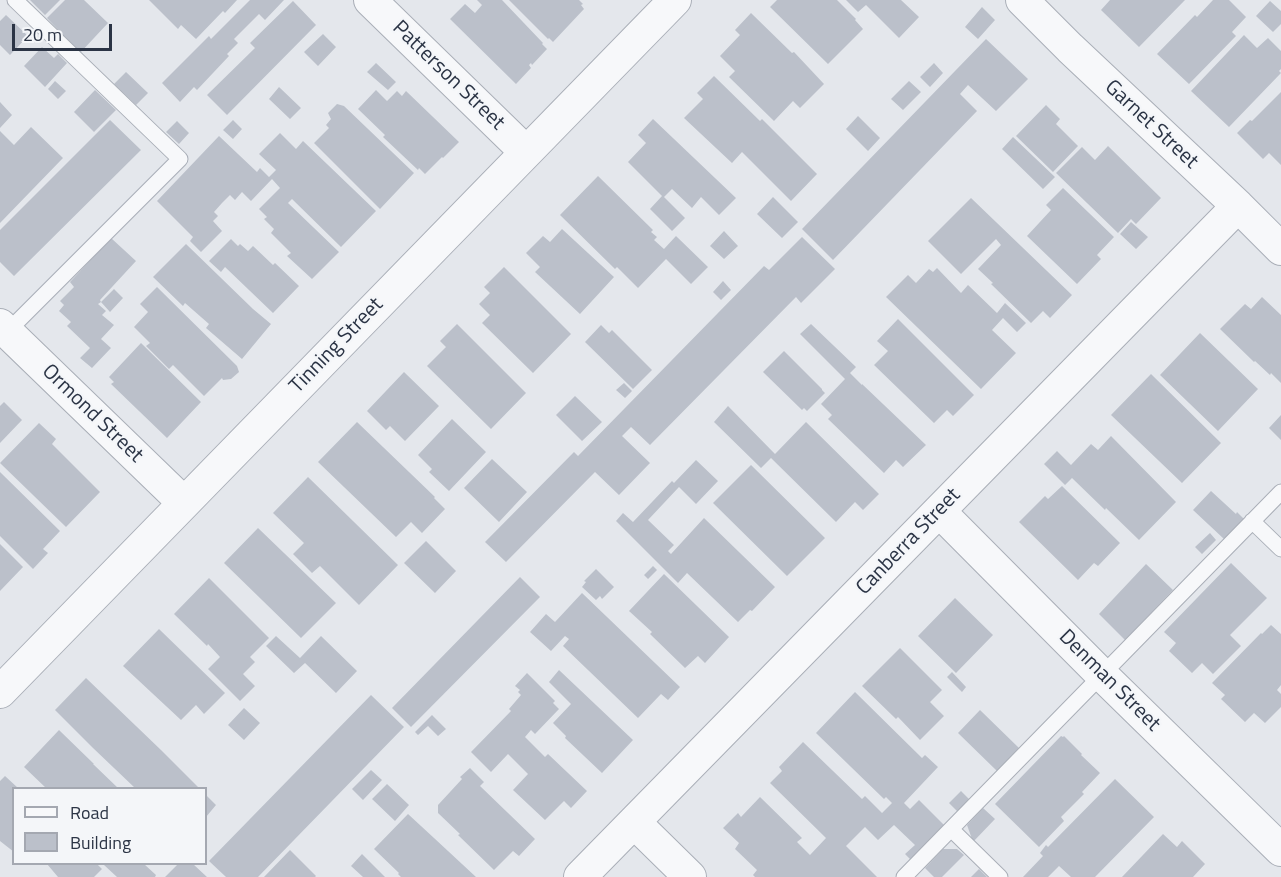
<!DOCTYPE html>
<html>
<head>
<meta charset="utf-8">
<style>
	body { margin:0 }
	#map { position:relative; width:1281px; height:877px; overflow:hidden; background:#e4e7ec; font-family:"Titillium Web",sans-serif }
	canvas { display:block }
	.legend { position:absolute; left:12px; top:787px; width:195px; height:78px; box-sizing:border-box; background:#f4f6f9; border:2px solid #a4a8b1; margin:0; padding:8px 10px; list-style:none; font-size:18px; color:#2b3445 }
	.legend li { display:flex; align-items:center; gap:12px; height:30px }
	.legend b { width:30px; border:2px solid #a4a8b1 }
	.scale { position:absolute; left:12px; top:24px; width:100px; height:27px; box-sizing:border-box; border:3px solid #2b3445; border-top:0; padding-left:8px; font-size:18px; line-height:21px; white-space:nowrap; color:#2b3445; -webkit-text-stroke:4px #f4f6f9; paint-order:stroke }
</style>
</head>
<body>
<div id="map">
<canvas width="1281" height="877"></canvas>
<ul class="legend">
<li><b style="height:8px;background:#f7f8fa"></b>Road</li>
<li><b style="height:16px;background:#bbc0ca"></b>Building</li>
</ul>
<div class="scale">20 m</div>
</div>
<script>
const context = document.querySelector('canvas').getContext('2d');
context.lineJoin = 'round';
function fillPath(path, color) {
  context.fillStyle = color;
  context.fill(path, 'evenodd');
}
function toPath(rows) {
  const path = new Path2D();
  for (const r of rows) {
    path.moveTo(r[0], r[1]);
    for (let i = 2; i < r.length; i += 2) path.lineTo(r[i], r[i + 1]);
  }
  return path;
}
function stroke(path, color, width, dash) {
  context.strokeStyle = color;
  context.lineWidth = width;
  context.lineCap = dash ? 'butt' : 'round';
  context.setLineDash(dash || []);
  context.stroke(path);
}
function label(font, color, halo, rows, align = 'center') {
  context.font = font + ' "Titillium Web",sans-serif';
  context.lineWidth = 4.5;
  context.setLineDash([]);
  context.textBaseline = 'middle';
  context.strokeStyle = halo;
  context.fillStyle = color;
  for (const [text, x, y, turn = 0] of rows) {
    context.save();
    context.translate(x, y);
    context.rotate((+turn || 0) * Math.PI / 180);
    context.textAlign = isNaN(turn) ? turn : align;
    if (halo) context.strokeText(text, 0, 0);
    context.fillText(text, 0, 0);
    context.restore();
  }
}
const building = toPath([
	[30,0,60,0,45,15],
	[65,0,84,0,108,23,80,53,47,18],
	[149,0,237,0,225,13,223,11,196,39,181,25,178,29],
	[250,0,284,0,265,20,259,14,234,39,238,43,227,54,229,56,197,90,194,87,180,102,162,83,209,36,211,39],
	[477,0,502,0,543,43,542,44,547,49,532,65,531,63,529,65,531,68,516,84,450,19,465,4,475,13,482,5],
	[509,0,579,0,583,4,581,5,584,9,553,42,549,38,548,39],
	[777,0,837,0,856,19,855,20,863,29,828,64,770,7],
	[846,0,901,0,919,17,899,38,866,5,858,12],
	[1110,0,1185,0,1139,47,1101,10],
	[1213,0,1229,0,1246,17,1232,32,1236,36,1189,84,1157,54,1195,15,1197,17],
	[293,1,316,25,227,115,207,95,255,48,250,43],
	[1270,1,1281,11,1281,24,1273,32,1256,16],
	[982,7,995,20,978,39,965,27],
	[751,13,792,53,794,52,824,84,800,108,793,101,774,121,729,77,735,71,720,56,740,35,735,30],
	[6,15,28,36,10,55,0,45,0,21],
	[323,34,336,47,318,66,304,52],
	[1244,35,1257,48,1268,38,1281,51,1281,69,1279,71,1281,73,1229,127,1191,91],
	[986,39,1028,79,996,111,968,85,960,94,977,111,833,260,802,229],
	[42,47,54,58,58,54,67,63,45,87,24,66],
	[376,63,396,82,388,90,367,72],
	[934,63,943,73,930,87,920,77],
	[126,72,148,93,136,105,114,84],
	[714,76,760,121,762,119,817,174,791,201,742,152,732,163,684,118,703,99,697,93],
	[55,81,66,91,58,99,48,89],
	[909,81,921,92,903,110,891,99],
	[279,87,301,108,290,119,269,99],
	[95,90,116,110,94,132,74,112],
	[376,90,387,101,397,91,402,96,406,91,459,142,443,158,442,157,425,174,419,168,418,170,383,137,385,135,358,109],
	[1281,92,1281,165,1269,153,1263,159,1237,133,1250,120,1252,121],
	[0,102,12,115,0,128],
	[337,104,344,106,414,173,380,209,314,143,329,128,326,125,331,119,328,113],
	[1046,105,1060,119,1056,124,1078,146,1053,172,1016,136],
	[858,116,880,138,868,151,846,129],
	[653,119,736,198,719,215,701,197,692,208,672,189,664,197,685,218,672,231,650,209,662,196,628,162,646,143,638,135],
	[110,120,141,150,14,276,0,262,0,230],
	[233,120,242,129,233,139,223,130],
	[177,121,189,133,179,144,166,132],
	[31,127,63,158,0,223,0,131,14,145],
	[280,133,296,149,303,141,376,211,341,247,292,199,288,203,339,252,312,279,287,256,291,253,271,233,274,229,264,219,267,217,259,209,280,188,272,179,251,201,242,192,235,200,230,195,222,203,214,212,218,216,213,221,222,231,201,252,190,241,193,237,157,201,219,136,257,172,260,168,269,177,276,170,259,154],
	[1013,137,1055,177,1043,189,1002,149],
	[1108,146,1161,198,1136,224,1131,219,1118,233,1056,173,1082,147,1095,160],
	[598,176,653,230,651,232,657,237,654,240,664,249,676,236,708,267,691,284,666,259,638,288,617,267,615,269,560,215],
	[1063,188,1114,237,1097,255,1101,259,1077,284,1027,236,1051,210,1046,205],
	[773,197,798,222,782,238,757,214],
	[971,198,1072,295,1050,318,1043,311,1031,323,991,284,993,283,978,269,1001,245,996,239,961,274,928,241],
	[1131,222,1148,237,1136,249,1120,234],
	[562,229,614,277,580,314,535,272,540,267,526,253,543,236,550,242],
	[724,231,738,246,724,259,710,246],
	[802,237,835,269,801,303,796,297,650,445,631,427,622,436,650,463,619,495,595,472,506,562,485,542,574,452,578,456,764,266,769,270],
	[111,238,136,261,100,300,101,302,98,304,106,311,102,315,114,325,101,339,111,348,92,368,80,358,90,348,67,326,71,322,59,311,64,305,60,301,74,287,70,282],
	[231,239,238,246,240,244,248,251,253,246,273,265,275,263,299,286,273,313,225,267,221,272,209,261],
	[186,244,253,309,271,324,242,359,206,328,209,324,185,303,183,306,153,277],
	[504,267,571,334,533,373,482,323,490,315,479,304,490,293,484,287],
	[937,268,961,293,968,285,997,313,1005,303,1026,323,1017,332,1003,318,992,330,1016,353,981,389,886,297,908,275,916,283,929,269,933,272],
	[723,281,731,290,721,300,713,292],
	[157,287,237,366,239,372,231,379,223,380,222,378,204,396,173,365,169,369,146,346,150,343,134,327,148,312,140,304],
	[114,289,123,298,110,312,101,302],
	[1262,297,1281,315,1281,383,1271,373,1270,375,1255,361,1254,362,1220,329,1245,304,1251,309],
	[898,319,974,395,953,416,947,410,934,423,874,365,888,351,877,341],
	[457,324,526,393,491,429,427,366,446,347,440,341],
	[811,324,856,367,850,373,862,385,862,384,926,445,903,467,896,460,884,473,828,419,832,415,821,404,845,379,800,334],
	[601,325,609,333,612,330,652,370,633,389,585,342],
	[1200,333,1258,389,1218,431,1160,375],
	[141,343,201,402,167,438,111,384,114,382,109,377],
	[784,351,822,389,822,390,825,393,807,411,804,408,802,410,763,372],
	[404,372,439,406,405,441,390,426,386,430,367,411],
	[1151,374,1221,443,1182,483,1111,415],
	[624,383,632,391,625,398,616,390],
	[575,396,602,422,582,441,556,415],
	[4,402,22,420,0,443,0,406],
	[728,406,775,454,806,422,879,494,863,510,855,502,836,522,771,458,761,468,714,422],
	[1281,415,1281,440,1269,428],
	[452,419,486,452,449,491,429,472,432,469,418,455],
	[357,422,435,497,434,498,445,509,422,533,411,522,396,537,318,462],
	[39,423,56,439,52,444,100,492,66,527,0,463],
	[1111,436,1176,502,1139,540,1106,508,1105,510,1072,478,1065,485,1044,464,1057,451,1071,465,1091,444,1098,450],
	[492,459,527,492,499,522,464,488],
	[696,460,718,481,696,504,679,487,648,520,674,545,668,551,671,554,704,518,775,587,752,611,750,610,738,622,687,573,678,583,616,521,623,513,633,522,672,481,674,483],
	[751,465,825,538,787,576,713,503],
	[0,472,60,531,43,549,48,553,33,569,0,536],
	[308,477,398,565,359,605,320,566,312,573,293,554,304,543,273,513],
	[1062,486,1120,543,1098,566,1094,563,1078,580,1019,522,1045,496,1048,499],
	[1211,491,1236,514,1237,512,1244,519,1224,539,1193,510],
	[258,528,336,603,301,638,224,563],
	[1210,533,1216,540,1202,554,1195,547],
	[426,541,456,571,435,593,404,563],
	[0,544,23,567,0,591],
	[1231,563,1267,598,1230,635,1241,646,1213,674,1202,663,1192,673,1169,651,1176,643,1164,632],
	[1146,564,1173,590,1125,640,1099,614],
	[653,566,657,570,648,579,644,575],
	[596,569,614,587,602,599,600,596,596,600,582,587,586,582,584,581],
	[664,574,729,637,705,663,698,656,685,668,650,634,652,632,629,611],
	[520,577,540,597,411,727,392,708],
	[209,578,269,638,250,657,255,662,243,674,255,686,240,701,208,669,220,657,208,644,207,646,174,614],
	[582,593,680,687,668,700,661,694,638,718,563,646,569,639,565,636,551,651,530,632,546,614,555,622],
	[955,598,993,635,956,673,918,636],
	[1271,625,1281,634,1281,685,1277,690,1281,694,1281,707,1265,723,1254,713,1245,722,1221,699,1225,695,1212,683,1261,633,1262,634],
	[159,629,225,693,204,714,196,705,181,720,123,666],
	[276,636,300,658,321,636,357,671,336,693,305,663,294,673,266,646],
	[900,648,942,690,930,702,944,716,920,740,898,717,896,719,862,686],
	[559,670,633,740,602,773,565,738,566,736,553,723,571,704,549,682],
	[952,672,966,687,962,692,947,677],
	[527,673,555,701,553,703,559,709,535,734,531,730,525,737,545,757,548,754,587,791,571,808,564,801,545,820,513,790,528,774,508,754,491,772,471,752,511,711,509,709,521,695,518,692,520,690,515,686],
	[86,678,161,750,199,788,135,788,93,748,55,710],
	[855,692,922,758,925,755,938,767,904,803,910,809,919,800,945,826,911,860,905,854,915,845,894,825,878,840,865,827,846,846,877,877,755,877,753,875,757,870,735,849,739,843,723,828,738,813,741,817,760,797,802,838,797,842,810,855,826,838,770,783,782,771,779,767,803,742,862,799,865,796,882,813,892,803,886,797,884,799,816,733],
	[371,695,404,727,258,877,226,877,209,861],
	[244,708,260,723,244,740,228,725],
	[980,710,1019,748,997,771,958,733],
	[432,715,446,729,438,736,428,726,418,735,415,732],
	[59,730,94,764,93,764,118,788,46,788,24,767],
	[1061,736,1063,737,1064,736,1082,754,1081,755,1100,773,1082,792,1084,794,1061,817,1064,821,1039,847,995,804],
	[470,768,484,782,480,786,535,839,519,856,513,851,494,870,458,835,460,834,438,813,438,805,462,779,460,777],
	[371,770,382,780,363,800,352,789],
	[5,776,18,788,14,788,14,852,0,841,0,781],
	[1115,779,1154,817,1095,877,1071,877,1059,866,1048,877,1023,877,1043,856,1040,853,1046,845,1048,847],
	[387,784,409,805,395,821,372,799],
	[961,791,970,800,958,812,949,803],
	[206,795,216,805,206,817],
	[983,808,995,819,973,842,967,825],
	[408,814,434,838,476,877,401,877,398,874,399,873,374,849],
	[1163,834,1177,847,1182,841,1205,864,1193,877,1122,877],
	[943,849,957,849,964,855,942,877,934,877,925,868],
	[290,850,316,876,315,877,264,877],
	[362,854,385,877,363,877,351,866],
	[47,864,97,864,102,869,94,877,58,877],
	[106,864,144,864,156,875,155,877,117,877,104,865],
	[178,864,193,864,207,877,165,877],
	[979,869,987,877,971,877]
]);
const service = toPath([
	[7,332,180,159,15,0],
	[1252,521,1281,549],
	[951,829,1000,877],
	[904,877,1281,492]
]);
const minor = toPath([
	[370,0,526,152],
	[1022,0,1070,48,1238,206,1281,249],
	[0,325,184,503],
	[939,511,1101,674,1281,850],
	[0,692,675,0],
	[634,822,690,877],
	[580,877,1238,206]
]);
const streetNames = [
	["Patterson Street",448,76,44],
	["Garnet Street",1151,125,43],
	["Tinning Street",337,346,-46],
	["Ormond Street",92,414,44],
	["Canberra Street",909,542,-46],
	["Denman Street",1109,681,45]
];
fillPath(building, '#bbc0ca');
stroke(service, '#a9aeb7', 17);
stroke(minor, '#a9aeb7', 34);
stroke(service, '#f7f8fa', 15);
stroke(minor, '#f7f8fa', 32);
label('21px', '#2b3445', '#f4f6f9', streetNames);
</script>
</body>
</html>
